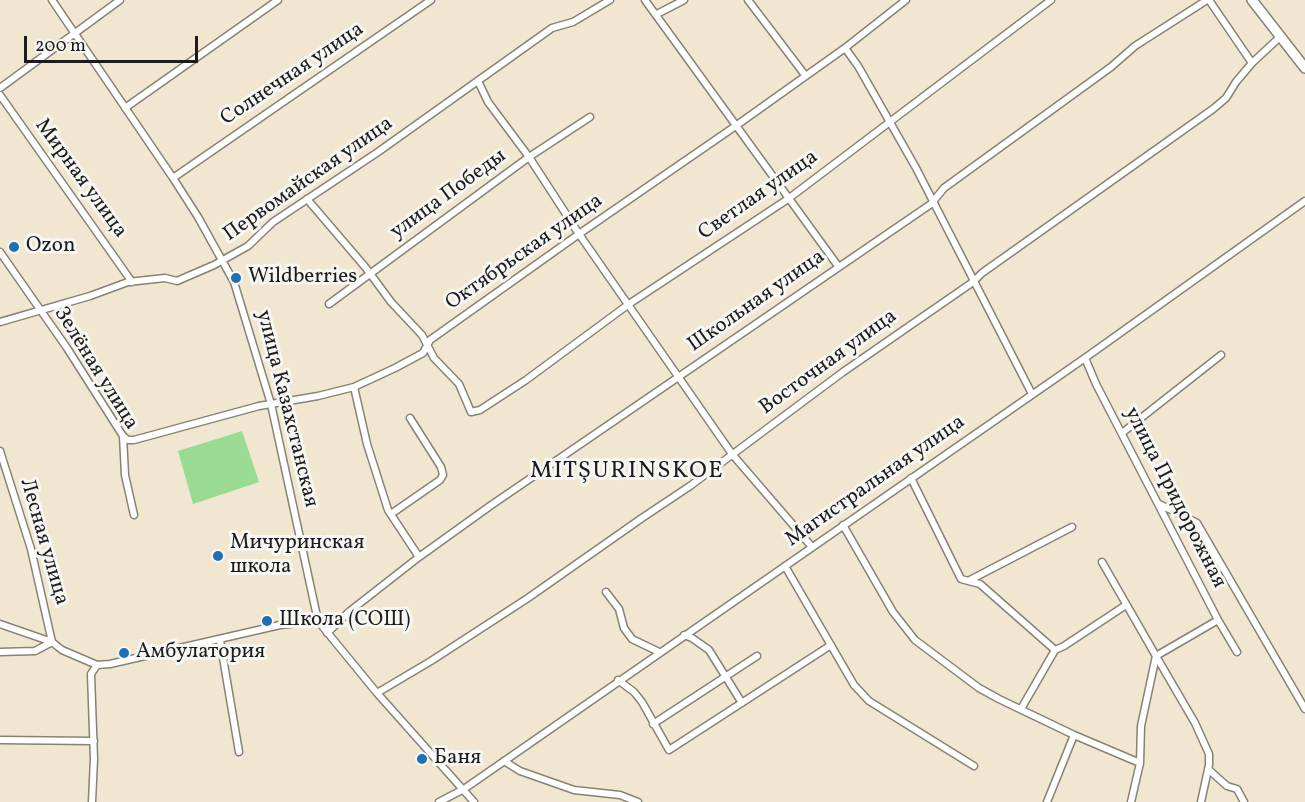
<!DOCTYPE html>
<html>
<head>
<meta charset="utf-8">
<style>
	body { margin:0 }
	#map { position:relative; width:1305px; height:802px; overflow:hidden; background:#f1e7d1; font-family:Vollkorn,serif }
	canvas { display:block }
	.scale { position:absolute; left:24px; top:36px; width:174px; height:27px; box-sizing:border-box; border:3px solid #1c1c1c; border-top:0; padding-left:8px; font-size:18px; line-height:21px; white-space:nowrap; color:#1c1c1c; -webkit-text-stroke:4px #f6f6f2; paint-order:stroke }
</style>
</head>
<body>
<div id="map">
<canvas width="1305" height="802"></canvas>
<div class="scale">200 m</div>
</div>
<script>
const context = document.querySelector('canvas').getContext('2d');
context.lineJoin = 'round';
function fillPath(path, color) {
  context.fillStyle = color;
  context.fill(path, 'evenodd');
}
function toPath(rows) {
  const path = new Path2D();
  for (const r of rows) {
    path.moveTo(r[0], r[1]);
    for (let i = 2; i < r.length; i += 2) path.lineTo(r[i], r[i + 1]);
  }
  return path;
}
function stroke(path, color, width, dash) {
  context.strokeStyle = color;
  context.lineWidth = width;
  context.lineCap = dash ? 'butt' : 'round';
  context.setLineDash(dash || []);
  context.stroke(path);
}
function label(font, color, halo, rows, align = 'center') {
  context.font = font + ' Vollkorn,serif';
  context.lineWidth = 6;
  context.setLineDash([]);
  context.textBaseline = 'middle';
  context.strokeStyle = halo;
  context.fillStyle = color;
  for (const [text, x, y, turn = 0] of rows) {
    context.save();
    context.translate(x, y);
    context.rotate((+turn || 0) * Math.PI / 180);
    context.textAlign = isNaN(turn) ? turn : align;
    if (halo) context.strokeText(text, 0, 0);
    context.fillText(text, 0, 0);
    context.restore();
  }
}
const green = toPath([
	[242,431,259,482,193,504,178,451]
]);
const minor = toPath([
	[52,0,173,178,198,217,234,282,271,404,318,621,377,693,474,802],
	[645,0,838,266],
	[748,0,805,75],
	[1209,0,1252,63],
	[657,14,684,0],
	[845,48,858,66,916,168,1032,394],
	[478,81,488,102,529,157,579,234,732,454,812,547],
	[0,88,120,0],
	[0,95,132,282],
	[125,108,278,0],
	[173,178,431,0],
	[307,199,366,268,391,302,422,335,434,358,459,384,471,412,480,410,526,380,629,304,788,199,1051,0],
	[0,252,67,348,123,436,125,475,134,515],
	[329,304,529,157,590,117],
	[0,322,90,296,128,282,165,278,177,281,214,265,248,246,273,222,378,152,552,28,573,22,610,0],
	[1085,358,1096,384,1218,620,1237,652],
	[354,387,367,444,388,510,419,557],
	[1122,433,1221,355],
	[123,436,128,440,134,440,259,406,318,396,354,387,395,368,423,353,430,340,579,234,737,125,845,48,906,0],
	[0,451,31,549,52,642,35,651,0,652],
	[911,478,961,579,980,584,1055,650,1064,646,1126,605],
	[1159,504,1197,523,1305,709],
	[391,514,440,480,443,475,441,467,410,418],
	[843,525,893,612,915,640,979,688,999,699,1074,735,1140,763],
	[1102,562,1156,656,1141,726,1140,763,1131,802],
	[785,566,854,685,869,701,974,766],
	[970,580,1072,527],
	[606,592,619,609,624,628,632,639,659,652],
	[0,624,52,642,62,650,97,665,110,664,280,625,318,621],
	[327,633,350,611,419,557,490,506,931,204,944,188,1111,67,1135,46,1207,0],
	[684,635,692,638,709,650,742,703],
	[220,640,239,752],
	[618,680,634,692,642,702,669,750,831,645],
	[377,693,431,661,528,598,642,518,690,486,843,372,973,282,982,273,1213,109,1226,98,1236,82,1252,63,1281,36],
	[1021,709,1055,650],
	[653,724,757,656],
	[0,740,94,741],
	[504,761,520,771,574,790,620,795,638,802],
	[1208,769,1227,786,1237,789,1244,802],
	[92,802,94,759,91,674,97,665],
	[439,802,464,789,1085,358,1305,201],
	[1047,802,1074,735],
	[1201,802,1209,765,1209,754,1195,723,1156,656,1218,620]
]);
const highway = toPath([
	[1252,0,1305,68]
]);
const markers = [
	[14,247,6,"#1f6fb2"],
	[236,278,6,"#1f6fb2"],
	[218,556,6,"#1f6fb2"],
	[267,621,6,"#1f6fb2"],
	[124,653,6,"#1f6fb2"],
	[422,759,6,"#1f6fb2"]
];
const streetNames = [
	["Солнечная улица",293,75,-34],
	["Мирная улица",80,179,54],
	["Первомайская улица",309,180,-35],
	["улица Победы",449,195,-36],
	["Светлая улица",759,196,-35],
	["Октябрьская улица",525,253,-35],
	["Школьная улица",757,302,-35],
	["Восточная улица",829,363,-36],
	["Зелёная улица",95,369,58],
	["улица Казахстанская",286,409,76],
	["Магистральная улица",876,482,-35],
	["улица Придорожная",1174,498,63],
	["Лесная улица",43,542,74]
];
const poiNames = [
	["Ozon",26,247],
	["Wildberries",248,278],
	["Мичуринская",230,544],
	["школа",230,568],
	["Школа (СОШ)",279,621],
	["Амбулатория",136,653],
	["Баня",434,759]
];
const quarterNames = [
	["MITŞURINSKOE",627,473]
];
fillPath(green, '#99db93');
stroke(minor, '#868276', 9);
stroke(highway, '#868276', 12);
stroke(minor, '#fff', 6);
stroke(highway, '#fff', 9);
for (const [x, y, r, color] of markers) {
  const dot = new Path2D();
  dot.arc(x, y, r, 0, 2 * Math.PI);
  context.fillStyle = color;
  context.fill(dot);
  stroke(dot, '#f6f6f2', 2);
}
label('21px', '#1c1c1c', '#f6f6f2', streetNames);
label('21px', '#1c1c1c', '#f6f6f2', poiNames, 'left');
context.letterSpacing = '1.5px';
label('24px', '#1c1c1c', '#f6f6f2', quarterNames);
context.letterSpacing = '0px';
</script>
</body>
</html>
